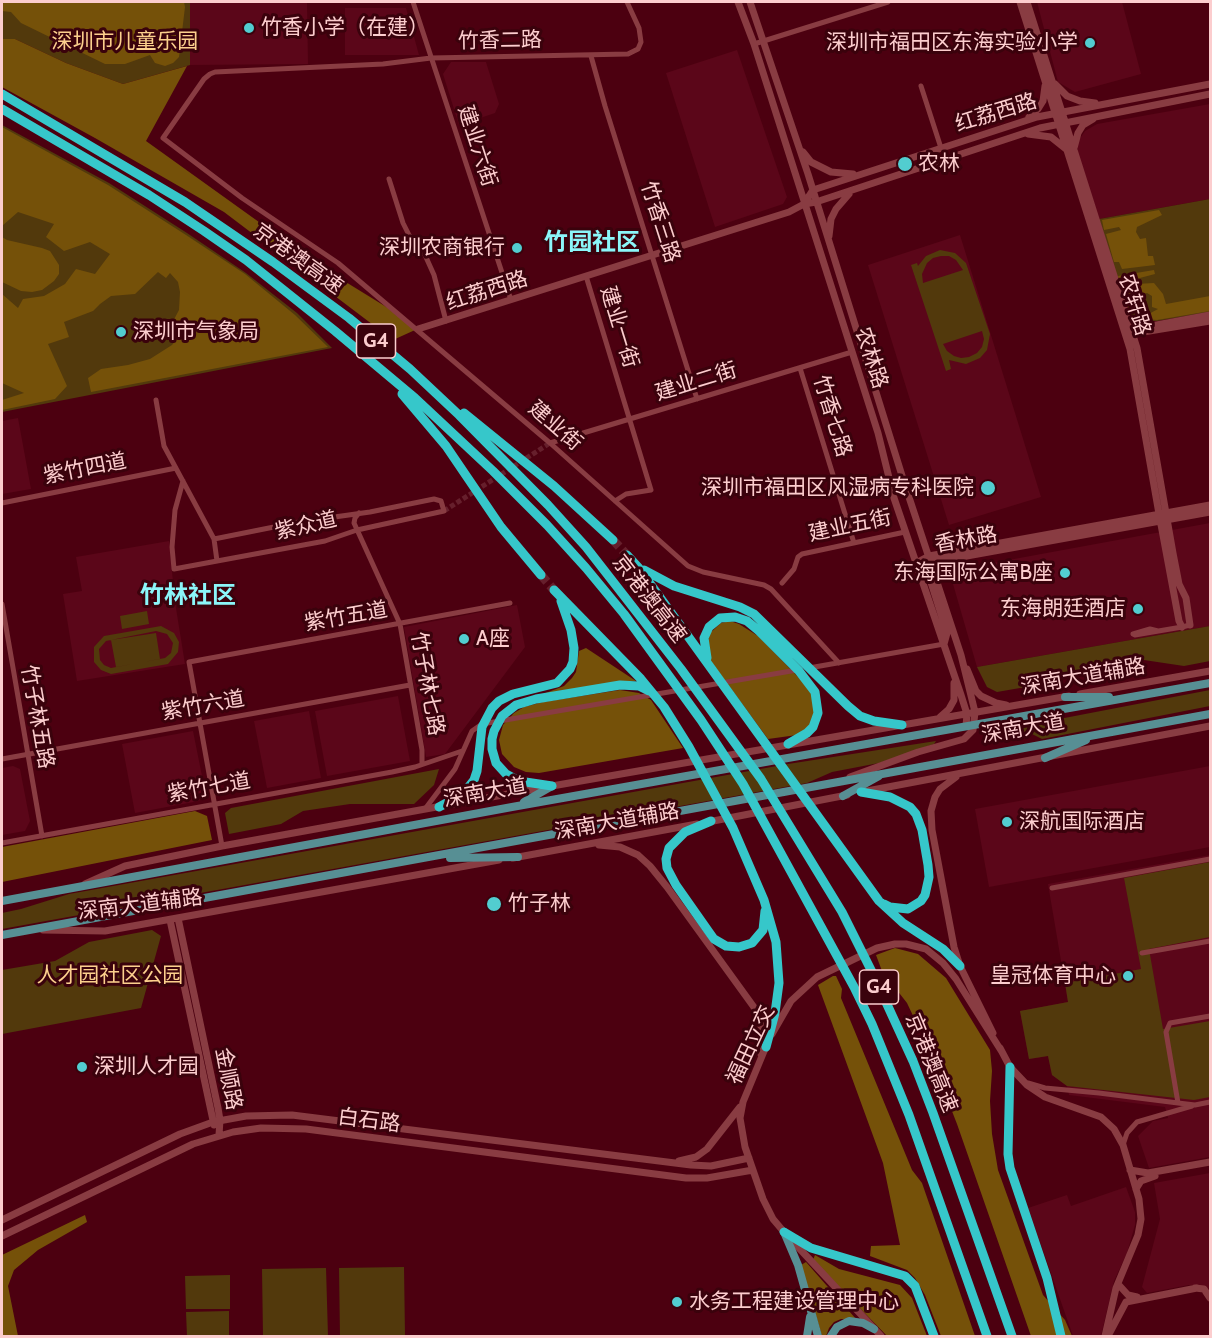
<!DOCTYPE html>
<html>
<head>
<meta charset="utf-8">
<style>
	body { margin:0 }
	#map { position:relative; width:1212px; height:1338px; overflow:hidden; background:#4c0010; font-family:Cabin,sans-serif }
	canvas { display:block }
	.frame { position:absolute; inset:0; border:3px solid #fccdce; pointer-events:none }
</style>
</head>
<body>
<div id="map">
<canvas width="1212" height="1338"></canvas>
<div class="frame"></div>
</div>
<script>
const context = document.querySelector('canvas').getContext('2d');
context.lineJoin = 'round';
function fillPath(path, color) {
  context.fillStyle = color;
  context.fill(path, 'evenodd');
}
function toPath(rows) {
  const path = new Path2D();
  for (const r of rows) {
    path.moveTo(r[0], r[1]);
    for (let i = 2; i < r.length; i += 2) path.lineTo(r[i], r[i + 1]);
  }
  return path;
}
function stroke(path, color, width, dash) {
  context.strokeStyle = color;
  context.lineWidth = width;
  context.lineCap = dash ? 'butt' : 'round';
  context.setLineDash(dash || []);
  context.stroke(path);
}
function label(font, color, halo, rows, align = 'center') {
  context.font = font + ' Cabin,"Noto Sans SC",sans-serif';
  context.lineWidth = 6;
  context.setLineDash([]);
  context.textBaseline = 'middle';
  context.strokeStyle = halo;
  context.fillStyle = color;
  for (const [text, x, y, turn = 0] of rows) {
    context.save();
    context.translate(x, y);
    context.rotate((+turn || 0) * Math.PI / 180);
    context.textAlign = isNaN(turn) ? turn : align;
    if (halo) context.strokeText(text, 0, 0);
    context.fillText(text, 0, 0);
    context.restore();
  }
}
const built = toPath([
	[190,2,307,2,308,64,190,65],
	[1037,2,1122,2,1141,74,1075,92,1058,82],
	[345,8,406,8,419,55,345,55],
	[737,50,787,197,783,204,715,227,666,73],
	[451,62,486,62,499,104,495,113,459,125,443,74],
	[1210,104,1210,199,1099,219,1078,154,1078,141,1085,131,1097,124],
	[960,235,1041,497,949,525,868,265],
	[18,418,31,489,2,494,2,421],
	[1210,523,1210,626,977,667,953,584,965,568],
	[169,541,175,602,185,664,77,681,63,594,82,591,76,557],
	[517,605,525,647,445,754,426,757,404,627],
	[398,696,410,761,327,776,315,711],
	[309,711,321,778,267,788,254,721],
	[193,731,205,791,199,801,135,813,122,744],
	[13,766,20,769,30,821,25,831,2,835,2,768],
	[1210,766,1210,847,989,887,975,809],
	[1210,855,1210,1157,1149,1168,1138,1136,1153,1121,1168,1118,1165,1107,1069,1095,1067,1086,1052,1075,1048,1056,1029,1059,1020,1011,1068,1002,1048,884],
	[1210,1173,1210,1289,1189,1285,1147,1293,1142,1287,1160,1219,1154,1183],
	[1126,1187,1135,1212,1135,1225,1127,1253,1114,1281,1101,1336,1073,1336,1028,1208,1067,1195,1071,1206]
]);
const green = toPath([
	[2,2,190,2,190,65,123,84,66,63,15,39,2,39],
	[2,125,109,183,187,233,246,273,297,313,332,348,2,412],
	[1210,199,1210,312,1157,321,1141,321,1133,318,1125,302,1099,219],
	[940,250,955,253,966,263,990,334,987,350,980,358,966,364,949,360,951,369,946,371,911,265,917,263,918,266,926,256],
	[941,256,949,256,956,260,963,270,923,283,922,274,927,263,933,258],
	[982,331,984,339,982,347,977,353,969,357,961,358,954,356,947,351,943,344],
	[147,611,149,624,122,629,120,616],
	[161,626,174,633,179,642,178,652,168,664,111,674,101,670,94,662,94,647,104,636],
	[156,631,167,634,173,643,171,653,165,658,111,668,104,665,100,660,99,649,106,641],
	[1210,626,1210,661,1184,666,1144,660,1082,671,1060,681,997,692,987,687,977,667],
	[156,633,160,659,116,667,111,640],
	[1210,690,1210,706,1042,739,1030,733,1003,735,1002,730],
	[936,741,934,744,879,763,832,772,807,783,2,929,2,913,21,909,69,894,788,764],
	[439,769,434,785,414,804,350,804,303,811,281,824,229,834,225,813,231,808],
	[1210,862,1210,937,1149,949,1163,1029,1210,1021,1210,1097,1194,1100,1067,1086,1052,1075,1048,1056,1029,1059,1020,1011,1068,1002,1065,983,1141,969,1124,878],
	[152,930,161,936,141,1008,2,1034,2,970,55,961,89,942],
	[404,1267,405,1336,340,1336,339,1268],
	[326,1268,328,1336,263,1336,262,1269],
	[230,1275,230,1309,186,1309,185,1276],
	[229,1311,229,1336,187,1336,186,1312]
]);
const forest = toPath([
	[2,2,184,2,185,7,179,57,173,63,165,66,155,63,150,55,125,64,105,64,21,23,11,12,2,11],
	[2,39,15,39,66,63,123,84,187,66,146,141,323,268,388,308,415,330,393,340,224,212,95,138,2,87],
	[2,127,108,185,186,235,245,274,295,315,328,347,91,392,88,378,101,369,128,365,150,359,172,345,179,336,170,327,179,310,180,292,178,282,170,273,166,278,158,272,135,294,111,296,100,304,93,311,64,322,69,337,48,344,67,386,55,399,2,410,2,400,24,393,2,383,2,294,18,308,23,299,44,296,65,284,76,269,95,274,110,254,90,242,64,251,46,237,54,224,18,212,2,226],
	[1159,210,1162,215,1137,227,1136,232,1140,239,1146,238,1148,256,1153,256,1155,265,1122,269,1119,262,1114,262,1106,234,1121,230,1119,227,1104,230,1102,220],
	[2,237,7,240,42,248,50,251,59,265,59,274,54,281,42,290,32,292,21,291,2,282],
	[1154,270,1155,274,1136,279,1136,284,1154,283,1163,294,1166,304,1210,296,1210,311,1157,320,1145,319,1145,316,1158,309,1152,307,1152,296,1147,293,1139,296,1139,305,1130,309,1118,276],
	[730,621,739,624,758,636,805,684,811,693,816,710,809,727,797,735,768,739,710,660,707,643,710,633,721,623],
	[586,648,636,681,621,681,543,694,564,686,572,678,576,672,579,651],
	[620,690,639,693,651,700,683,748,539,773,526,772,514,767,502,754,499,740,503,725,514,713,524,707,543,702],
	[195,811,207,816,212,840,2,882,2,847],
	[895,948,918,954,946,978,990,1050,992,1071,990,1101,992,1134,998,1170,1043,1295,1065,1320,1072,1336,1031,1336,957,1124,923,1037,907,1003,882,971,876,955],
	[833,976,836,976,842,989,841,998,912,1170,922,1183,975,1336,941,1336,925,1295,915,1278,907,1270,870,1256,871,1246,900,1245,883,1163,818,985],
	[85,1215,87,1222,38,1250,14,1270,8,1286,18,1336,2,1336,2,1255],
	[815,1255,839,1269,900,1285,912,1298,927,1336,887,1336,813,1260],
	[806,1262,856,1319,841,1319,834,1322,829,1328,826,1336,822,1336,801,1265]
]);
const streetTunnel = toPath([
	[444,511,550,443]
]);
const highwayTunnel = toPath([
	[613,540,627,555],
	[541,575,554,590]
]);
const street = toPath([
	[413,2,511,300],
	[627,2,639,28,641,42,638,49,628,54,431,58,383,64,215,72,210,74,204,79,163,138,242,198,338,263,550,443,688,566,703,572,764,585,771,589,839,663],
	[754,44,888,2],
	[591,56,605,106,697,399],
	[921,86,941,148],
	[389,179,403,223,409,235,425,255,434,275,446,321],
	[586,276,651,490,626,494,615,501],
	[800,368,854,543],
	[156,400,164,446,214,539,217,561],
	[550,443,852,352],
	[183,481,175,510,172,547,174,569,325,541,357,530,444,511,441,501,434,499,370,512,299,522,214,539],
	[2,503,176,468],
	[359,513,355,518,354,523,400,624,422,750,422,764],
	[782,583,794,569,798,557,802,554,905,532],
	[2,604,42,836],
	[1158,631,1150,629,1133,634,1135,635,1182,627,1190,625],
	[809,668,944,644],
	[2,759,410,685],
	[425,809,455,769,472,731,482,724,797,670],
	[2,843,392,772,415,767,462,751],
	[222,846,189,662,510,603],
	[1052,888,1210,859],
	[1142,953,1210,941],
	[1028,1083,1045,1088,1099,1093,1178,1103,1195,1105,1210,1102],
	[1178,1103,1166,1032,1170,1023,1210,1016],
	[1123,1145,1127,1133,1137,1122,1192,1106]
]);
const secondary = toPath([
	[738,2,754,44,878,433,894,498,961,695,967,714,966,726],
	[750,2,808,174,904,482,961,655,975,712,973,730,964,739,918,752,850,777],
	[1020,2,1130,349,1159,514,1179,621,1182,627],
	[1027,2,1137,348,1173,553,1179,584,1186,598,1190,625],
	[1055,84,1067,96,1080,101,1095,103],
	[1029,117,1038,109,1043,101,1045,86],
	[1028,134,1051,137,1066,149],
	[1074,148,1078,133,1083,125,1093,119],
	[803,152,811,162,831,172,853,174],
	[804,204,813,190,1037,117,1210,84],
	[829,236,831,219,836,209,849,194],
	[418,329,789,212,804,204,816,202,1040,128,1210,94],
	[1130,330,1210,315],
	[1131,334,1210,321],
	[916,563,929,556,1210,505],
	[928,563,1210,512],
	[931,563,928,573,947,633,944,644],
	[967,669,976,691,981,696,996,703,1006,705],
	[1080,694,1210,671],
	[940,717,949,709,954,700,954,683],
	[956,777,940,789,935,797,931,811,932,830,954,947,960,966,993,1033],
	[867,791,1210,726],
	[708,822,847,795],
	[599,845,620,847,638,855,650,866,667,887,756,1010,761,1024,761,1054],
	[513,858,697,824],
	[85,884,125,866,222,846,552,786,1069,696],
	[178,918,218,1108,220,1120,219,1135],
	[170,920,214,1125],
	[43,930,105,931,499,860],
	[772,1034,791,1001,817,977,877,948,895,944,906,944,926,949,943,963,956,979,1002,1052],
	[767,1044,743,1102,740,1118,745,1147,763,1199,773,1219,784,1232,881,1336],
	[1000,1048,1010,1067,1027,1085,1045,1097,1101,1117,1114,1129,1123,1145,1139,1199,1141,1219,1138,1235,1116,1288,1105,1336],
	[679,1161,696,1157,707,1149,740,1107],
	[1130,1170,1148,1173,1210,1162],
	[1136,1189,1141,1181,1155,1176],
	[2,1220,180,1134,213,1122,246,1116,292,1115,691,1165,711,1166,749,1158],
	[2,1236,193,1144,233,1132,261,1128,306,1129,686,1178,707,1178,753,1170],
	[1118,1284,1128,1295,1137,1297],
	[1195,1288,1204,1289,1210,1298],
	[1109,1334,1126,1302,1197,1288]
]);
const primary = toPath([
	[1065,697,1109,697],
	[1045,758,1086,740],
	[843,796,879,776],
	[524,802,552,786],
	[450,858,518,857],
	[2,901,512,807,1210,683],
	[2,935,1210,714],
	[784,1232,798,1265,818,1336],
	[807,1336,810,1317],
	[831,1336,837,1327,849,1321,863,1323,874,1329]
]);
const highway = toPath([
	[2,94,185,202,273,262,349,318,410,369,459,415,548,505,586,547,681,669,761,779,842,912,874,976,913,1061,933,1113,1012,1336],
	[2,109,149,195,204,231,246,260,335,331,415,398,493,471,547,525,586,568,624,614,701,720,743,784,854,987,872,1024,909,1115,987,1336],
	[402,394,446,446,501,527,541,575],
	[464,413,554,486,613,540],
	[627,555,638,567,879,901,903,923,943,949,960,966],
	[644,570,674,586,740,607,754,614,848,706,860,716,874,721,902,725],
	[554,590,641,679,664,707,689,747,733,828,764,900,776,942,779,983,775,1013,766,1047],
	[707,658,704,638,709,627,720,618,735,617,747,621,759,631,799,671,815,692,818,713,813,727,807,733,788,744],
	[552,786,519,781,506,774,496,763,492,749,492,739,494,731,502,716,516,705,536,699,620,685,639,686,649,691],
	[861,792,890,797,910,807,916,814,922,830,928,865,929,877,925,895,921,901,908,909,890,907,884,904],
	[439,807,463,794,474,780,477,771,482,727,492,708,499,701,513,694,557,683,570,669,573,662,574,648,571,630,561,601],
	[711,821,685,832,669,848,666,859,667,868,676,885,709,932,714,939,726,946,739,947,752,943,763,930,765,911],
	[1010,1067,1008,1154,1010,1168,1047,1278,1061,1336],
	[784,1232,811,1248,905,1276,915,1286,934,1336]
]);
const markers = [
	[249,28,6,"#52cdd0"],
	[1090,43,6,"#52cdd0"],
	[905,164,8,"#52cdd0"],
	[517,248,6,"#52cdd0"],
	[121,332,6,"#52cdd0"],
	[988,488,8,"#52cdd0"],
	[1065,573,6,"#52cdd0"],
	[1138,609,6,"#52cdd0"],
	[464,639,6,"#52cdd0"],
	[1007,822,6,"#52cdd0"],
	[494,904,8,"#52cdd0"],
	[1128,976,6,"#52cdd0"],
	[82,1067,6,"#52cdd0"],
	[677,1302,6,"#52cdd0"]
];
const shields = [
	[376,341,39],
	[879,987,39]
];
const shieldNames = [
	["G4",376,341],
	["G4",879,987]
];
const poiNames = [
	["竹香小学（在建）",261,28],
	["深圳市福田区东海实验小学",1078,43,"right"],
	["农林",918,164],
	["深圳农商银行",505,248,"right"],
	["深圳市气象局",133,332],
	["深圳市福田区风湿病专科医院",974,488,"right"],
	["东海国际公寓B座",1053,573,"right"],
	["东海朗廷酒店",1126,609,"right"],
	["A座",476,639],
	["深航国际酒店",1019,822],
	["竹子林",508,904],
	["皇冠体育中心",1116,976,"right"],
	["深圳人才园",94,1067],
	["水务工程建设管理中心",689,1302]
];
const streetNames = [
	["竹香二路",500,41,-1],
	["红荔西路",996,113,-17],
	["建业六街",477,146,72],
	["竹香三路",660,222,72],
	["京港澳高速",298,259,36],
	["红荔西路",487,291,-18],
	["农轩路",1134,305,73],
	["建业一街",619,327,73],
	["农林路",871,358,72],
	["建业二街",696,382,-17],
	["竹香七路",832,416,73],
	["建业街",555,426,41],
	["紫竹四道",85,469,-11],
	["紫众道",306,526,-13],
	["建业五街",850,526,-12],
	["香林路",966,540,-10],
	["京港澳高速",649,599,52],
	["紫竹五道",346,617,-10],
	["深南大道辅路",1083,677,-10],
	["竹子林七路",427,684,80],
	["紫竹六道",203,706,-10],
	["竹子林五路",37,717,80],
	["深南大道",1023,729,-10],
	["紫竹七道",209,788,-10],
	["深南大道",485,793,-10],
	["深南大道辅路",617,822,-10],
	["深南大道辅路",140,905,-7],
	["福田立交",751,1045,-65],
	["京港澳高速",931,1063,68],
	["金顺路",228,1079,79],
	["白石路",369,1121,7]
];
const parkNames = [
	["深圳市儿童乐园",125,42],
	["人才园社区公园",110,976]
];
const quarterNames = [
	["竹园社区",592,243],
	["竹林社区",188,596]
];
fillPath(built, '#5b0619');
fillPath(green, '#52390c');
fillPath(forest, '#755109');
stroke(streetTunnel, '#661f2c', 5, [5, 2.5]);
stroke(highwayTunnel, '#661f2c', 9, [9, 4.5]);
stroke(street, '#893c42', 5);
stroke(secondary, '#893c42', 7);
stroke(primary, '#578f94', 8);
stroke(highway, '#36c7ca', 9);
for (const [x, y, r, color] of markers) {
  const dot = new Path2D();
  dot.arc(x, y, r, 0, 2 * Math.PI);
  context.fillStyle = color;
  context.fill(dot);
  stroke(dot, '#3a020c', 2);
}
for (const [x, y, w] of shields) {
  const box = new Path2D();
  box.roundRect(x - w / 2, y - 17, w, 34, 4.5);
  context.fillStyle = '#3a020c';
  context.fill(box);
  stroke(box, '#fccdce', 1.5);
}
label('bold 20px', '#fccdce', null, shieldNames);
label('21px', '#fccdce', '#3a020c', poiNames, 'left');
label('21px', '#fccdce', '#3a020c', streetNames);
label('21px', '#fcd08d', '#3a020c', parkNames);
label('bold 24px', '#8bf6f9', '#3a020c', quarterNames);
</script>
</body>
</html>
